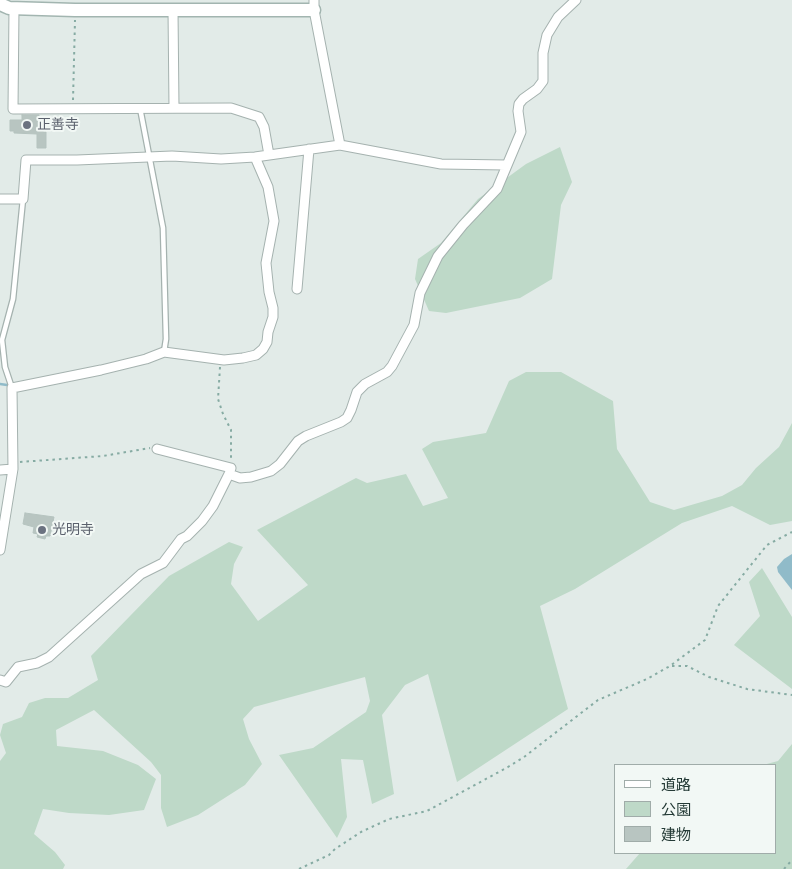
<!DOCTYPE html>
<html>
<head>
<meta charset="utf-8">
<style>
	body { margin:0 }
	#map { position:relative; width:792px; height:869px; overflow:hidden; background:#e2ebe8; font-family:"Open Sans","Noto Sans JP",sans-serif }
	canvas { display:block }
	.legend { position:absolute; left:614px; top:764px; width:162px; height:90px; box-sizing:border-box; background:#f2f8f5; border:1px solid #a0aca9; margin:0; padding:6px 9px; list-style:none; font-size:15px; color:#243a36 }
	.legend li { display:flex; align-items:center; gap:10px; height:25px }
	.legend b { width:25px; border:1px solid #a0aca9 }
</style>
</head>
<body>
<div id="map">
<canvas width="792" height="869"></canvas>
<ul class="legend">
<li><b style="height:6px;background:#fff"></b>道路</li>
<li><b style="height:14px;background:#bed9c8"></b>公園</li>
<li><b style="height:14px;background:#b8c5c1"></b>建物</li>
</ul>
</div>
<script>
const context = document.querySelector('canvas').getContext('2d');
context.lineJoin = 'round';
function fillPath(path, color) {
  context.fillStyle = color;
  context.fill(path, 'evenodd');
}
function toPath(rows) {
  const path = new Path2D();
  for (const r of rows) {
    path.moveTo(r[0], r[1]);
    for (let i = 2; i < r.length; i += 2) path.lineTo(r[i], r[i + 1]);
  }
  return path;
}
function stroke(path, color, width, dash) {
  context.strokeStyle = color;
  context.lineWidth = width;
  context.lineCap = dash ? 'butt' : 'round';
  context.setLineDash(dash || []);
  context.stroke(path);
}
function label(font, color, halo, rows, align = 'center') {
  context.font = font + ' "Open Sans","Noto Sans JP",sans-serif';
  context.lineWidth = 4;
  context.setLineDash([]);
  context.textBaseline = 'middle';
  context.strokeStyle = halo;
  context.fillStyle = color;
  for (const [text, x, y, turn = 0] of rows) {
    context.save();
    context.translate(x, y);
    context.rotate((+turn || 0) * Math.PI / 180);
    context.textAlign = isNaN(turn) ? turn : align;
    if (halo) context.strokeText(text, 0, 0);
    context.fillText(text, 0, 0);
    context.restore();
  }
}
const green = toPath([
	[560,147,572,182,561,205,552,279,520,298,446,313,429,311,415,279,418,259,441,243,478,199,526,164],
	[526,372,561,372,613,401,617,449,650,502,674,510,722,496,742,485,756,468,779,447,792,423,792,521,770,525,732,506,682,523,575,589,540,606,568,709,457,782,428,674,405,685,382,715,394,794,372,804,363,760,341,759,347,817,337,838,279,755,313,748,366,712,370,701,365,677,254,707,243,719,249,739,262,764,245,785,198,815,167,827,161,808,161,775,151,762,94,710,56,730,57,746,103,751,138,765,156,779,144,810,109,815,69,813,43,809,34,834,55,852,65,865,63,869,0,869,0,761,6,753,0,735,3,724,22,717,29,703,45,698,68,698,98,680,91,656,169,576,229,542,243,547,234,564,231,584,258,621,308,585,257,530,356,478,367,483,406,474,423,506,448,498,422,449,433,442,486,433,509,381],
	[762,568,792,617,792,689,734,645,760,616,749,582],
	[792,744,792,869,626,869,640,853,776,853,776,765,763,765,778,761]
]);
const water = toPath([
	[792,554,792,590,778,572,777,567,784,559]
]);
const stream = toPath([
	[0,384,7,385]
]);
const building = toPath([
	[22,115,39,115,39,119,44,119,43,132,46,132,46,148,37,148,37,134,14,133,14,131,10,131,10,120,22,120,22,115],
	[25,513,54,517,50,536,46,536,45,539,37,537,38,534,33,533,34,527,23,524,25,513]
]);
const path = toPath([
	[73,100,75,20],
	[220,367,218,399,223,414,231,430,231,459],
	[20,462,103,456,150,448],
	[672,666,687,666,709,677,747,689,792,695],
	[299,869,329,855,335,849,361,832,389,819,427,811,508,767,524,757,598,700,647,679,670,666,705,640,718,606,767,545,792,532],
	[784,869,792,860]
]);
const lane = toPath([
	[140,108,163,228,166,339,164,352],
	[12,388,5,367,2,340,13,299,23,199]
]);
const street = toPath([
	[314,0,314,10,340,145],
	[14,8,13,109,231,108,259,117,264,127,269,155],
	[173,10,174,108],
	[0,199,23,199,26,160,77,160,172,156,221,159,255,157,340,145,441,164,506,165],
	[297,289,309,149],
	[0,470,13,469],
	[229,474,240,478,251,477,271,471,280,464,298,441,306,436,341,422,347,418,351,410,357,392,365,384,387,372,392,366,414,325,420,293,438,256,463,225,497,189,521,132,518,111,519,104,523,99,537,89,543,81,543,53,547,35,558,17,576,0],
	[0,550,13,469,12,388,101,370,146,359,164,352,224,360,243,358,256,355,263,349,267,342,268,332,273,317,273,308,269,292,266,263,274,221,268,187,255,157],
	[0,680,6,682,18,667,37,663,49,657,141,574,163,563,181,539,187,536,202,521,213,506,229,474,231,468,157,449]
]);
const secondary = toPath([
	[0,4,9,8,75,10,314,10]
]);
const markers = [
	[27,125,5,"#6b7280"],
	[42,530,5,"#6b7280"]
];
const worshipNames = [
	["正善寺",37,125],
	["光明寺",52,530]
];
fillPath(green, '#bed9c8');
fillPath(water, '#90bbc9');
stroke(stream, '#90bbc9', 2.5);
fillPath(building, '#b8c5c1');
stroke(building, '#b5c3bf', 1);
stroke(lane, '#a5b2af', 7);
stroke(street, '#a5b2af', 11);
stroke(secondary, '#a2b5b0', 15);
stroke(path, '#86aba3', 2, [2.5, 4]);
stroke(lane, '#fff', 4.5);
stroke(street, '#fff', 9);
stroke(secondary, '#fff', 12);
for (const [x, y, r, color] of markers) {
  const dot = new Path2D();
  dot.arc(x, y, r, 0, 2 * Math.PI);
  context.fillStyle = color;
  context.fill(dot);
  stroke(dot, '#f2f8f5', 2);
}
label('14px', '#5b616d', '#f2f8f5', worshipNames, 'left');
</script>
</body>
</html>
